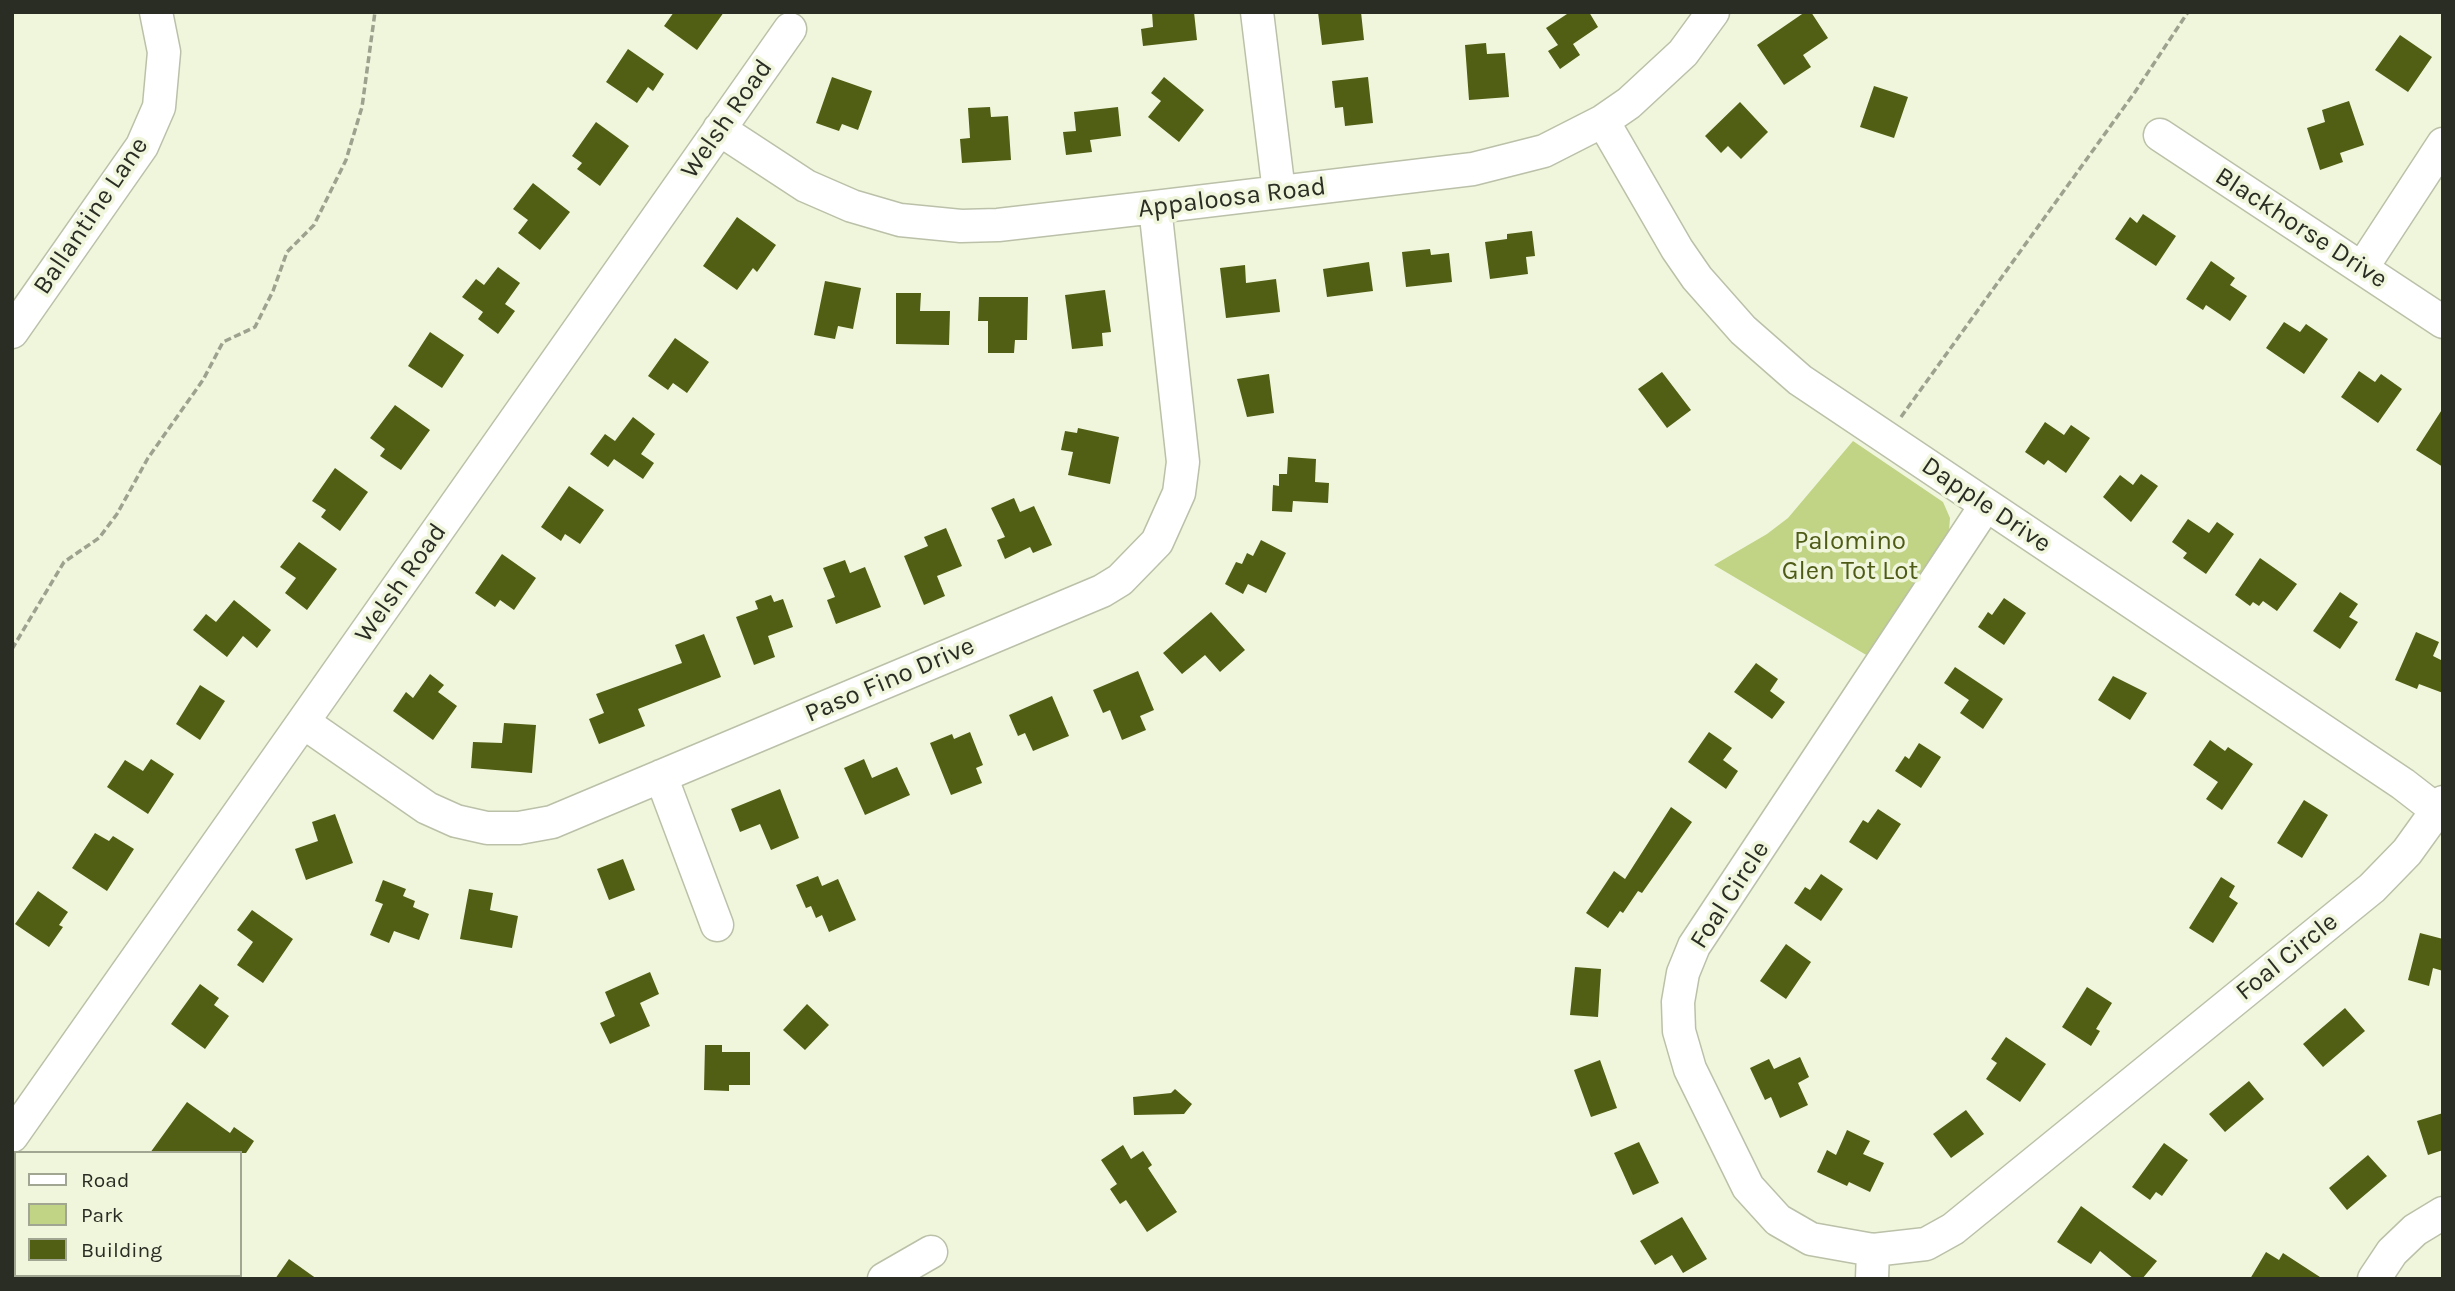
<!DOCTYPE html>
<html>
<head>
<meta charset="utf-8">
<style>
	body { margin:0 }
	#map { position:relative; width:2455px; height:1291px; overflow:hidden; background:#eff6dc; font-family:Karla,sans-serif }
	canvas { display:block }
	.frame { position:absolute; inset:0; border:14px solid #2a2d23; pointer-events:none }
	.legend { position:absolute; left:14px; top:1151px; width:228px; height:126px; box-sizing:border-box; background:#eff6dc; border:2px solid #a0a692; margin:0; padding:9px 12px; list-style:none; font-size:21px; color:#2a2d23 }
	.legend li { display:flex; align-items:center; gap:14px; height:35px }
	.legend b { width:35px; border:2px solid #a0a692 }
</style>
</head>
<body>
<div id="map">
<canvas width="2455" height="1291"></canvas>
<div class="frame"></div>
<ul class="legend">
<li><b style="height:9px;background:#fff"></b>Road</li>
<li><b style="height:19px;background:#c1d385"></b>Park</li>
<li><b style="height:19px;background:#515f14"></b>Building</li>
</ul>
</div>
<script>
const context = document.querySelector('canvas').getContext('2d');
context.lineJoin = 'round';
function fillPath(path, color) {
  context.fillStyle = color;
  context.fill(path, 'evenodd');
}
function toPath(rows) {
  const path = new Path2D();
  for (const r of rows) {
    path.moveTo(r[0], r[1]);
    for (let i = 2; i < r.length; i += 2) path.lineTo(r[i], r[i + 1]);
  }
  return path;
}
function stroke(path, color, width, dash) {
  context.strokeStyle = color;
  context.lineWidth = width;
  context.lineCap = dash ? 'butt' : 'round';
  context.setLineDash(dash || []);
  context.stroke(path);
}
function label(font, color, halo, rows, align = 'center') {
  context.font = font + ' Karla,sans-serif';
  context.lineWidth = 7;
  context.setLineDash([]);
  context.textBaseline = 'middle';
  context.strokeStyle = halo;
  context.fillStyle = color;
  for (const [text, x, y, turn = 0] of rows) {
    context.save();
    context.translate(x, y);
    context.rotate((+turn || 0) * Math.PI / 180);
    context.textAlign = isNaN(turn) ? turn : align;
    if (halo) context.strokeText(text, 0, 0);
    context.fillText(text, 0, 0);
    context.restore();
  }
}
const green = toPath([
	[1853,441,1943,502,1950,518,1948,544,1868,656,1714,565,1767,534,1788,518]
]);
const building = toPath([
	[674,12,724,12,697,50,664,26],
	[1152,12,1194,12,1197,40,1143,46,1141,29,1153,27],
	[1318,12,1361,12,1364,40,1322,45],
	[1570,12,1589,12,1598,27,1573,44,1580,55,1560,69,1548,51,1558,45,1546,28],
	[1805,12,1811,12,1828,38,1803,55,1811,67,1784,85,1757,45],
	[2400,35,2432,57,2408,92,2375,70],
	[1486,43,1487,54,1505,53,1509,97,1469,100,1465,45],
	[628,49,664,74,653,91,648,87,637,103,606,82],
	[832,77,872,91,858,130,842,124,839,131,816,123],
	[1164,77,1204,110,1179,142,1148,117,1161,101,1151,93],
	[1368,77,1373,123,1345,126,1343,107,1335,108,1332,81],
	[1874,86,1908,97,1894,138,1860,127],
	[2349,101,2364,145,2340,153,2343,162,2320,170,2307,128,2325,122,2322,110],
	[1740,102,1768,132,1741,159,1728,146,1721,153,1705,136],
	[990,107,991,117,1008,116,1011,160,962,163,960,139,970,138,968,108],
	[1118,107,1121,136,1090,140,1092,152,1066,155,1063,132,1076,131,1074,112],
	[596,122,629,146,600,186,577,169,582,163,572,156],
	[533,183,570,212,540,250,518,233,528,220,513,209],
	[2143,214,2176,236,2156,266,2115,239,2130,217,2137,223],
	[737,217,776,245,757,272,753,268,737,290,703,266],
	[1532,231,1535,256,1526,257,1528,274,1490,279,1485,242,1507,239,1507,234],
	[1430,249,1431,255,1449,253,1452,282,1406,287,1402,252],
	[2211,261,2235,278,2230,285,2247,296,2230,321,2206,305,2203,310,2186,299],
	[1369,262,1373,291,1327,297,1323,269],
	[1245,265,1246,283,1276,279,1280,312,1226,318,1220,268],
	[498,267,520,283,505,304,515,311,498,334,478,319,483,312,462,297,476,279,484,285],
	[825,281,861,288,853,329,838,326,835,339,814,335],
	[1105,290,1111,332,1102,333,1103,346,1072,349,1065,295],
	[896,293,921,293,920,311,950,311,949,345,896,344],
	[979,297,1028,297,1027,340,1015,340,1014,353,988,353,988,321,978,321],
	[2284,322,2300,332,2306,324,2328,339,2304,374,2266,348],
	[430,332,464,355,442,388,408,366],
	[675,338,709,362,687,393,673,383,668,390,648,376],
	[2359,371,2375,382,2381,374,2402,389,2378,423,2341,397],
	[1662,372,1691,410,1667,428,1638,389],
	[1269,374,1274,413,1247,417,1237,379],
	[395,405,430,430,401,470,380,456,385,449,370,438],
	[2443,408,2443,467,2416,450],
	[633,417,655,434,641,454,654,463,643,479,614,459,608,467,590,454,605,434,615,441],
	[2045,422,2064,435,2071,425,2090,438,2066,473,2048,460,2044,465,2025,452],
	[1078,428,1119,437,1110,484,1068,475,1073,452,1061,450,1065,431,1077,433],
	[1288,457,1316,459,1315,482,1329,483,1328,503,1293,501,1292,512,1272,511,1273,485,1279,486,1279,474,1287,474],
	[335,468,368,492,340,531,321,517,326,510,312,501],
	[2141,474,2158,486,2131,522,2103,497,2120,475,2133,485],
	[569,486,604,510,580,544,565,534,561,541,541,527],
	[1014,498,1020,512,1034,506,1052,545,1033,553,1030,547,1005,559,997,540,1005,537,991,508],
	[2188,519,2209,533,2217,522,2234,534,2206,574,2183,558,2187,553,2172,542],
	[946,528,962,566,937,576,945,596,924,605,904,556,928,546,924,537],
	[1261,540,1286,553,1266,593,1248,584,1243,594,1225,584,1236,562,1242,564,1247,553,1253,556],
	[299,542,337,569,307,610,285,593,296,578,280,567],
	[502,554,536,578,514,610,500,600,495,607,475,593],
	[2260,558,2297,584,2277,611,2263,601,2259,606,2253,602,2250,606,2235,595],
	[845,560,850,573,865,567,881,607,836,624,827,600,835,597,823,568],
	[2340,592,2358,604,2349,617,2358,622,2340,649,2313,631],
	[771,595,774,602,783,599,793,627,768,636,775,657,754,665,736,617,758,609,755,601],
	[2004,598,2026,613,2004,645,1978,627,1988,612,1992,615],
	[234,600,271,630,257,648,243,636,227,657,193,630,206,614,216,622],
	[1211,612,1245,650,1220,672,1205,655,1182,674,1163,653],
	[2416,632,2439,642,2433,656,2443,661,2443,693,2419,684,2417,689,2395,680],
	[704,634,721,677,638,709,645,726,599,744,589,719,604,713,596,694,682,663,675,645],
	[1756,663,1778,679,1770,691,1785,702,1772,719,1734,692],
	[1955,667,2003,699,1983,729,1960,713,1969,700,1944,683],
	[1138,671,1154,710,1140,716,1146,730,1122,740,1110,710,1103,713,1093,690],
	[430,674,444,685,438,692,457,706,433,740,393,711,406,692,413,698],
	[2113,676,2147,693,2130,720,2098,700],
	[200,685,225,701,200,740,176,724],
	[1052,696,1069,736,1033,751,1025,733,1018,736,1009,715],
	[504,723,536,725,532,773,471,768,473,742,502,743],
	[970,732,983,765,976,768,982,783,951,795,930,743,952,734,954,739],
	[1709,732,1732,748,1723,760,1738,771,1726,789,1688,762],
	[2210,740,2225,751,2228,747,2253,764,2222,810,2206,799,2218,782,2193,765],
	[1919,743,1941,757,1921,788,1895,771,1905,756,1909,759],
	[151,759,174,774,148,814,107,787,125,760,143,771],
	[864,759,872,778,897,767,910,795,865,815,844,768],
	[780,789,799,838,771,850,760,824,740,832,731,809],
	[2304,800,2328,815,2302,858,2277,843],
	[1671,807,1692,822,1642,893,1638,891,1623,913,1620,911,1608,928,1586,913,1614,871,1625,879],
	[1878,809,1901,824,1877,860,1849,842,1863,820,1868,823],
	[335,814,353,863,306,880,295,849,318,841,312,822],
	[95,833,109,841,113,836,134,849,107,891,72,868],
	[623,859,635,890,609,900,597,869],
	[1821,874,1843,889,1821,921,1794,903,1805,887,1810,890],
	[818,876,822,886,838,879,856,920,829,932,822,915,816,918,811,906,806,908,796,885],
	[2221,877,2235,886,2229,897,2238,903,2213,943,2189,928],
	[383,880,406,889,403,896,415,901,413,907,429,914,419,940,394,931,389,943,370,935,383,904,375,901],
	[469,889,493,893,490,910,518,916,512,948,460,939],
	[38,891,68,912,59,925,63,927,49,947,15,924],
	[252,910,293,939,263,983,237,965,253,942,237,930],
	[2420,933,2443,939,2443,971,2433,968,2429,986,2408,980],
	[1786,944,1811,962,1786,999,1760,981],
	[1575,967,1601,969,1598,1017,1570,1015],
	[650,972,659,994,640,1003,650,1026,610,1044,600,1023,615,1016,605,992],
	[200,984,219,998,214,1005,229,1016,205,1049,171,1024],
	[2087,987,2112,1003,2096,1029,2100,1031,2091,1046,2062,1027],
	[807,1004,829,1025,805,1050,783,1030],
	[2345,1008,2365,1031,2323,1067,2303,1044],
	[2006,1037,2046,1064,2020,1102,1986,1079,1997,1063,1991,1059],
	[705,1045,722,1045,722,1052,750,1052,750,1085,729,1085,729,1091,704,1090],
	[1800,1057,1809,1077,1798,1083,1808,1105,1780,1118,1771,1097,1765,1100,1750,1068,1769,1059,1774,1069],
	[1600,1060,1617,1108,1591,1117,1574,1070],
	[2249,1081,2264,1099,2225,1132,2209,1114],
	[1175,1089,1192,1104,1184,1114,1134,1115,1133,1097,1171,1093],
	[187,1102,230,1133,234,1127,254,1141,246,1153,150,1153],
	[1966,1110,1984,1134,1951,1158,1933,1134],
	[2443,1113,2443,1150,2428,1155,2417,1121],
	[1847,1130,1870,1141,1863,1154,1884,1163,1870,1192,1849,1182,1847,1186,1817,1172,1827,1150,1836,1155],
	[1639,1142,1659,1183,1633,1195,1614,1153],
	[2164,1143,2188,1160,2162,1196,2156,1192,2150,1200,2132,1187],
	[1123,1145,1131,1159,1143,1151,1152,1165,1148,1168,1177,1212,1147,1232,1126,1200,1120,1204,1110,1189,1117,1184,1101,1160],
	[2368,1155,2387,1176,2347,1210,2329,1188],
	[2081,1206,2157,1261,2142,1279,2134,1279,2100,1251,2091,1264,2057,1242],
	[1682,1217,1707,1259,1683,1273,1672,1255,1655,1265,1640,1241],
	[2266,1252,2279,1260,2283,1253,2323,1279,2250,1279],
	[289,1259,317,1279,275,1279]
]);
const path = toPath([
	[1901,417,2135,92,2188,12],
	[12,649,64,562,99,538,117,514,148,458,203,380,223,342,255,327,273,291,287,252,314,225,346,160,362,107,375,12]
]);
const minor = toPath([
	[1257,12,1279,192],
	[1603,121,1677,249,1697,278,1743,330,1800,380,2403,784,2443,815],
	[719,129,806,186,852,206,900,220,961,226,998,225,1155,207,1473,169,1544,151,1603,121,1629,103,1683,53,1713,12],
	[2160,135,2443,322],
	[2362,268,2443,144],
	[12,332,142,146,159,107,164,52,156,12],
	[1986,505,1694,946,1683,973,1678,1002,1679,1031,1690,1069,1748,1187,1778,1220,1811,1239,1873,1250,1926,1244,1953,1229,2372,888,2407,852,2443,802],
	[303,722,427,808,456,821,487,828,519,828,552,822,1102,591,1120,580,1157,542,1179,493,1183,462,1155,207],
	[661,776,717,925],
	[12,1136,790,29],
	[884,1279,931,1252],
	[1872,1279,1873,1250],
	[2374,1279,2392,1252,2415,1230,2443,1213]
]);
const major = toPath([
	[12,1251,16,1253],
	[49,1275,54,1279]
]);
const streetNames = [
	["Welsh Road",727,119,-55],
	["Appaloosa Road",1232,198,-7],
	["Ballantine Lane",91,216,-56],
	["Blackhorse Drive",2301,228,33],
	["Dapple Drive",1986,505,34],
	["Welsh Road",401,583,-55],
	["Paso Fino Drive",890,680,-23],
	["Foal Circle",1730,895,-57],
	["Foal Circle",2287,957,-39]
];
const parkNames = [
	["Palomino",1850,542],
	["Glen Tot Lot",1850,572]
];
fillPath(green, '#c1d385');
fillPath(building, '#515f14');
stroke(minor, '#bac1a8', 35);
stroke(major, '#bac1a8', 42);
stroke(path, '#9da28f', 3.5, [7, 3.5]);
stroke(minor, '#fff', 32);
stroke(major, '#fff', 38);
label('26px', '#2a2d23', '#eff6dc', streetNames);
label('26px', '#4e5b17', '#eff6dc', parkNames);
</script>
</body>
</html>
